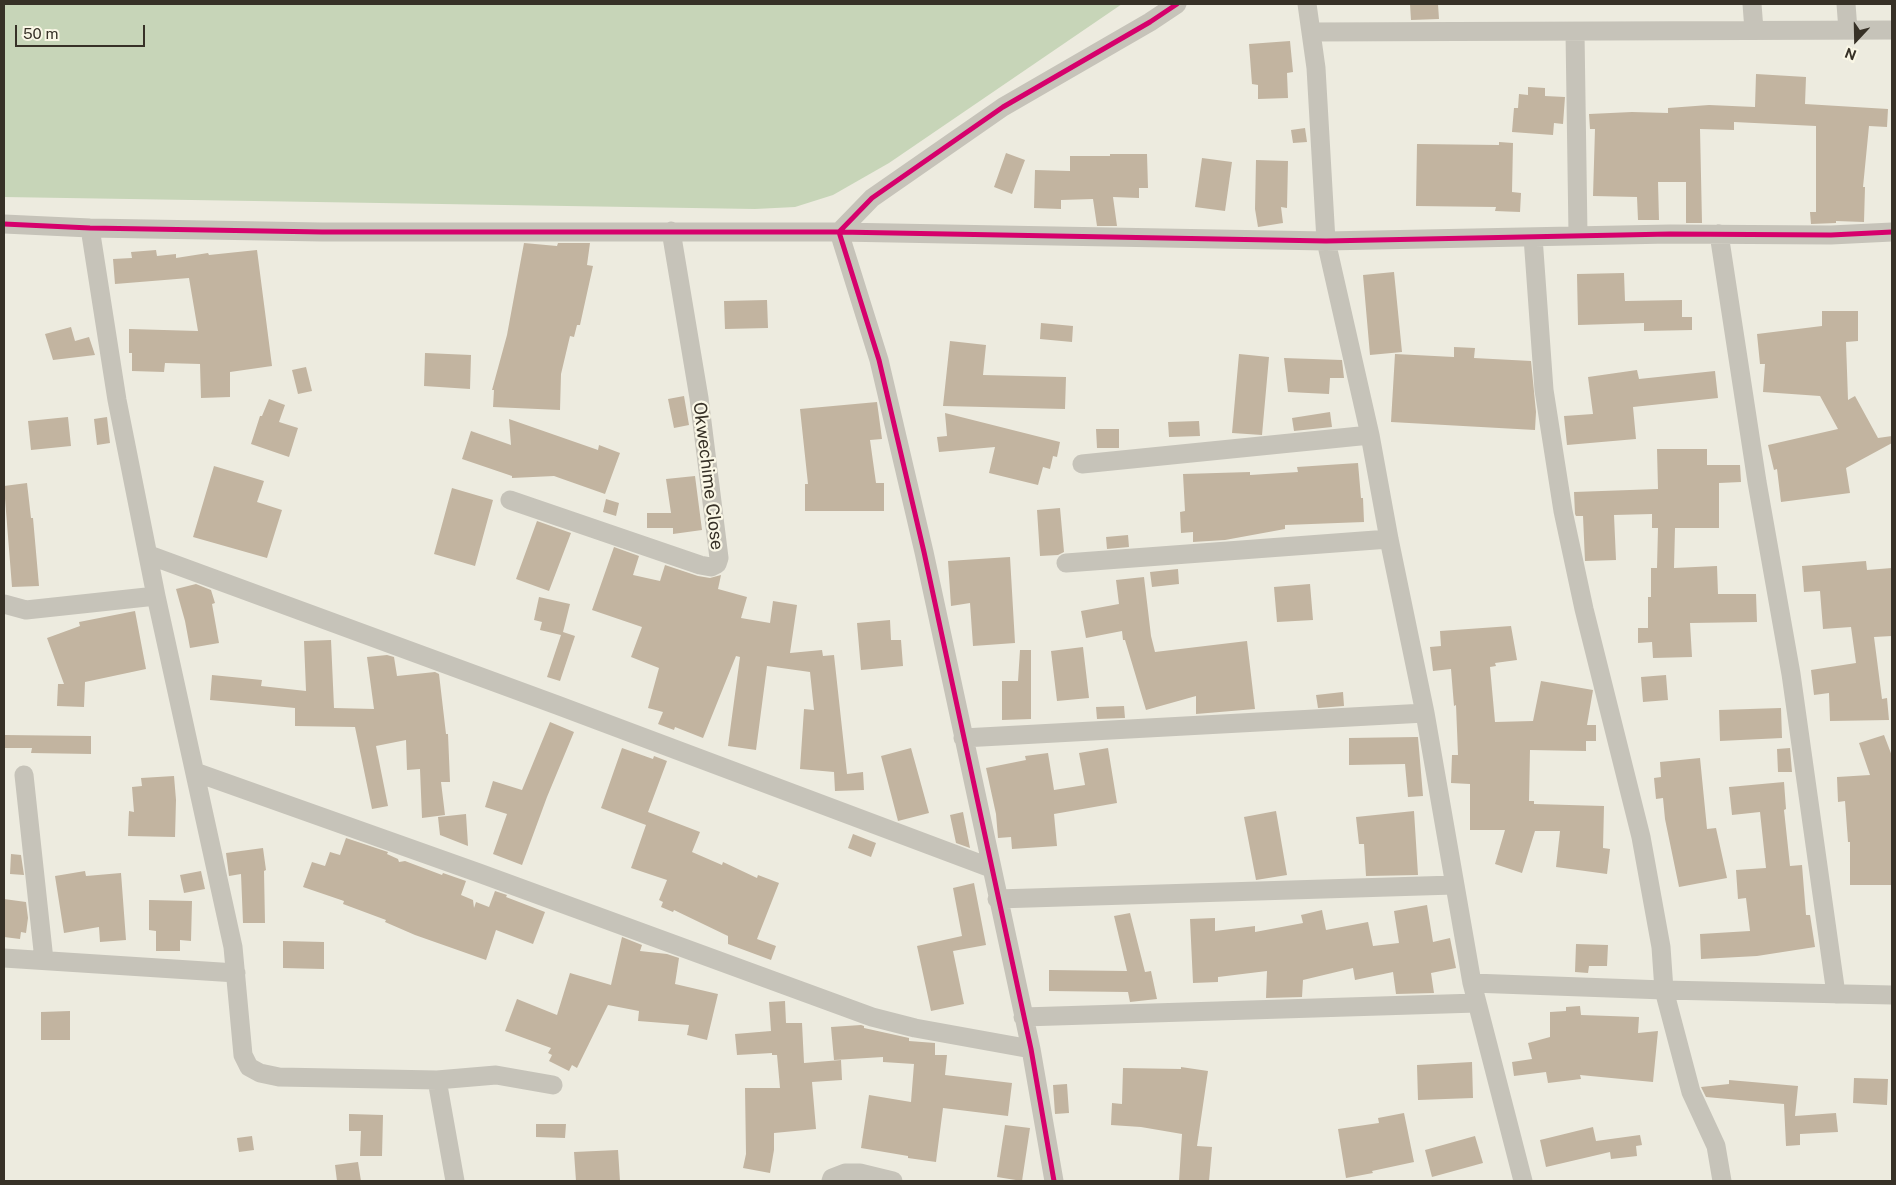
<!DOCTYPE html>
<html>
<head>
<meta charset="utf-8">
<style>
	body { margin:0 }
	#map { position:relative; width:1896px; height:1185px; overflow:hidden; background:#edebdf; font-family:"Public Sans",sans-serif }
	canvas { display:block }
	.frame { position:absolute; inset:0; border:5px solid #373127; pointer-events:none }
	.north { position:absolute; left:1831px; top:15px; width:50px; height:50px; -webkit-text-stroke:4px #faf7e6; paint-order:stroke; rotate:201deg; font-size:14px; font-weight:700; line-height:20px; text-align:center; color:#373127 }
	.north::after { content:''; display:block; margin:auto; width:18px; height:22px; background:#373127; clip-path:polygon(50% 0,100% 100%,50% 72%,0 100%) }
	.scale { position:absolute; left:15px; top:25px; width:130px; height:22px; box-sizing:border-box; border:2px solid #373127; border-top:0; padding-left:6px; font-size:15px; line-height:18px; white-space:nowrap; color:#373127; -webkit-text-stroke:4px #faf7e6; paint-order:stroke }
</style>
</head>
<body>
<div id="map">
<canvas width="1896" height="1185"></canvas>
<div class="frame"></div>
<div class="north">N</div>
<div class="scale">50 m</div>
</div>
<script>
const context = document.querySelector('canvas').getContext('2d');
context.lineJoin = 'round';
function fillPath(path, color) {
  context.fillStyle = color;
  context.fill(path, 'evenodd');
}
function toPath(rows) {
  const path = new Path2D();
  for (const r of rows) {
    path.moveTo(r[0], r[1]);
    for (let i = 2; i < r.length; i += 2) path.lineTo(r[i], r[i + 1]);
  }
  return path;
}
function stroke(path, color, width, dash) {
  context.strokeStyle = color;
  context.lineWidth = width;
  context.lineCap = dash ? 'butt' : 'round';
  context.setLineDash(dash || []);
  context.stroke(path);
}
function label(font, color, halo, rows, align = 'center') {
  context.font = font + ' "Public Sans",sans-serif';
  context.lineWidth = 4.5;
  context.setLineDash([]);
  context.textBaseline = 'middle';
  context.strokeStyle = halo;
  context.fillStyle = color;
  for (const [text, x, y, turn = 0] of rows) {
    context.save();
    context.translate(x, y);
    context.rotate((+turn || 0) * Math.PI / 180);
    context.textAlign = isNaN(turn) ? turn : align;
    if (halo) context.strokeText(text, 0, 0);
    context.fillText(text, 0, 0);
    context.restore();
  }
}
const green = toPath([
	[4,4,1122,4,889,163,833,195,795,207,755,209,4,197]
]);
const building = toPath([
	[1410,4,1438,4,1439,19,1411,20],
	[1290,41,1293,72,1287,73,1288,98,1258,99,1258,85,1252,84,1249,44],
	[1756,74,1806,77,1805,104,1888,109,1887,127,1869,126,1863,187,1865,187,1864,222,1836,221,1836,223,1811,224,1810,212,1816,212,1816,126,1734,122,1734,130,1700,129,1702,223,1686,223,1686,182,1658,182,1659,220,1638,220,1637,197,1593,196,1595,129,1590,129,1589,114,1632,112,1668,113,1668,108,1709,105,1755,107],
	[1528,87,1545,88,1545,96,1565,97,1563,124,1554,123,1553,135,1512,132,1514,108,1518,108,1519,94,1528,95],
	[1305,128,1307,142,1293,143,1291,130],
	[1499,142,1513,143,1512,192,1521,193,1520,212,1495,211,1496,207,1416,206,1417,144,1499,145],
	[1006,153,1025,160,1012,194,994,187],
	[1110,154,1147,154,1148,188,1139,188,1139,198,1113,197,1117,226,1097,226,1093,199,1061,200,1061,209,1034,208,1035,170,1070,171,1070,156,1110,156],
	[1202,158,1232,162,1225,211,1195,207],
	[1256,160,1288,161,1287,208,1281,207,1283,223,1258,227,1255,209],
	[524,243,557,246,558,243,590,243,587,265,593,266,580,325,577,325,574,337,570,336,561,374,560,410,493,407,494,390,492,390,507,335],
	[156,250,157,256,176,254,176,258,208,253,209,255,257,250,272,366,230,372,230,397,201,398,200,364,165,363,164,372,132,371,132,353,129,353,129,329,198,331,189,278,115,284,113,259,132,258,131,252],
	[1394,272,1402,352,1370,355,1363,275],
	[1624,273,1625,301,1682,300,1682,317,1692,317,1692,330,1644,331,1644,323,1578,325,1577,274],
	[767,300,768,328,725,329,724,301],
	[1822,311,1858,311,1858,341,1846,342,1848,400,1855,396,1878,438,1892,436,1892,443,1846,468,1850,493,1781,502,1777,469,1774,470,1768,445,1838,429,1820,396,1763,392,1765,364,1760,364,1757,334,1822,326],
	[1041,323,1073,326,1072,342,1040,339],
	[71,327,75,341,89,337,95,355,53,360,45,334],
	[950,341,986,345,983,375,1066,377,1065,409,943,406],
	[1454,347,1475,348,1474,358,1531,361,1536,412,1535,430,1391,422,1395,354,1454,357],
	[425,353,471,355,470,389,424,386],
	[1239,354,1269,357,1262,435,1232,433],
	[1284,358,1342,360,1344,378,1330,378,1329,394,1288,392],
	[306,367,312,391,298,394,292,370],
	[1637,370,1639,379,1715,371,1718,398,1633,407,1636,439,1567,445,1564,416,1593,414,1588,377],
	[684,396,689,425,674,428,668,399],
	[269,399,285,405,279,422,298,428,289,457,251,444,260,416,262,416],
	[877,402,882,439,870,440,876,483,884,483,884,511,805,511,805,484,808,484,800,409],
	[1330,412,1332,427,1294,431,1292,418],
	[945,413,1060,442,1057,457,1053,456,1050,469,1043,467,1038,485,989,473,995,447,939,452,937,437,947,436],
	[68,417,71,446,31,450,28,421],
	[107,417,110,443,97,445,94,419],
	[509,419,598,450,599,445,620,453,605,494,554,476,512,478,512,476,462,459,471,431,511,445],
	[1199,421,1200,436,1169,437,1168,422],
	[1096,429,1119,429,1119,448,1097,448],
	[1657,449,1707,449,1707,465,1740,465,1741,482,1719,483,1719,528,1675,528,1674,568,1717,566,1718,594,1756,594,1757,622,1690,623,1692,657,1653,658,1652,642,1638,643,1638,628,1648,628,1648,597,1651,597,1651,568,1657,568,1658,528,1652,528,1652,514,1614,515,1616,560,1585,561,1583,516,1576,516,1575,514,1574,492,1658,489],
	[1358,463,1361,498,1363,498,1364,522,1285,525,1285,529,1225,540,1193,542,1193,532,1181,533,1180,512,1185,511,1183,474,1250,472,1250,475,1298,472,1297,467],
	[214,466,264,481,257,502,282,510,267,558,193,537],
	[695,476,702,530,673,534,673,528,647,528,647,513,671,513,666,479],
	[27,483,31,518,33,518,39,586,12,587,4,486],
	[452,488,493,500,475,566,434,554],
	[606,499,619,503,616,516,603,512],
	[1060,508,1064,552,1058,555,1040,556,1037,510],
	[537,521,571,533,549,591,516,579],
	[1128,535,1129,547,1107,549,1106,537],
	[614,547,639,556,633,575,660,581,665,565,698,576,710,578,721,575,718,589,747,597,741,618,770,623,773,601,797,605,790,653,822,650,823,656,834,655,847,774,863,772,864,790,835,791,834,772,800,769,804,709,814,710,810,672,767,666,756,750,728,746,740,657,736,656,703,738,675,727,674,730,658,724,663,712,648,708,659,668,631,657,642,627,592,610],
	[1010,557,1015,643,973,646,970,603,951,606,948,561],
	[1866,561,1867,570,1892,568,1892,636,1874,637,1882,699,1887,698,1889,720,1830,721,1829,693,1814,695,1811,670,1856,663,1851,627,1823,629,1820,591,1804,592,1802,566],
	[1178,569,1179,584,1152,587,1150,572],
	[1144,577,1151,636,1155,652,1247,641,1255,709,1196,714,1196,696,1146,710,1125,640,1123,640,1122,631,1086,638,1081,611,1119,604,1116,580],
	[196,584,211,590,215,603,212,604,219,643,190,648,185,621,176,589],
	[1310,584,1313,620,1277,622,1274,587],
	[539,597,570,604,563,632,575,636,560,681,547,677,561,635,540,630,542,622,534,620],
	[135,611,146,669,85,682,84,707,57,706,58,684,64,684,47,638,80,626,79,622],
	[890,620,891,640,901,640,903,666,861,670,857,623],
	[1511,626,1517,660,1495,663,1496,666,1490,667,1495,722,1533,721,1541,681,1593,690,1587,725,1596,725,1596,741,1586,741,1586,751,1530,750,1529,801,1534,801,1534,804,1604,806,1603,848,1610,849,1607,874,1556,867,1560,831,1535,831,1522,873,1495,864,1505,830,1470,830,1470,784,1451,783,1452,755,1458,755,1456,705,1454,706,1451,669,1433,671,1430,647,1441,646,1440,631],
	[331,640,334,708,374,709,367,657,387,655,394,657,397,676,435,672,439,674,446,734,448,734,450,782,441,782,445,815,422,818,420,769,407,770,406,740,376,746,388,806,372,809,355,727,295,726,295,708,210,700,212,675,262,680,261,686,306,691,304,641],
	[1083,647,1089,698,1057,701,1051,651],
	[1020,650,1031,650,1031,719,1002,720,1002,681,1018,681],
	[1666,675,1668,700,1643,702,1641,677],
	[1343,692,1344,706,1318,708,1316,695],
	[1124,706,1125,718,1097,719,1096,707],
	[1781,708,1782,738,1720,741,1719,710],
	[550,722,574,732,547,797,522,865,493,854,507,814,485,807,493,781,522,790],
	[4,735,91,736,91,754,31,753,32,748,4,748],
	[1884,735,1892,756,1892,885,1850,885,1850,842,1848,842,1845,801,1838,802,1837,777,1870,775,1859,743],
	[1418,737,1423,796,1408,797,1405,764,1349,765,1349,738],
	[622,748,653,759,654,756,667,761,648,812,700,832,692,852,722,865,723,862,757,878,758,875,779,883,757,939,776,946,771,960,728,944,728,936,674,910,673,912,661,907,663,902,659,900,667,880,631,868,646,825,601,808],
	[911,748,929,813,898,821,881,756],
	[1108,748,1117,803,1054,814,1057,846,1012,849,1011,837,998,838,996,814,986,768,1026,760,1025,756,1048,753,1054,790,1085,785,1079,753],
	[1790,748,1792,772,1778,772,1777,749],
	[1700,758,1707,829,1716,828,1727,878,1679,887,1665,819,1663,798,1656,799,1654,778,1661,777,1660,762],
	[174,776,176,800,175,837,128,836,129,811,134,812,132,787,142,786,141,778],
	[1784,782,1786,809,1784,810,1790,866,1802,865,1806,915,1810,915,1815,947,1757,956,1701,959,1700,934,1750,931,1746,898,1738,899,1736,870,1766,868,1760,812,1732,815,1729,787],
	[1276,811,1287,875,1256,880,1244,817],
	[1414,811,1418,875,1366,876,1364,844,1359,844,1356,817],
	[963,812,970,848,956,843,950,815],
	[466,814,468,846,440,835,438,817],
	[853,834,876,843,871,857,848,848],
	[346,838,388,852,387,854,398,859,399,862,405,861,442,875,443,873,466,881,461,895,473,900,474,908,476,902,489,907,495,891,507,895,506,897,545,912,533,944,496,930,486,960,415,935,385,922,386,920,343,904,344,901,303,887,312,862,325,866,330,852,340,855],
	[263,848,266,870,264,871,265,923,243,923,241,874,229,876,226,853],
	[11,854,21,855,24,875,10,874],
	[85,871,86,876,121,873,126,940,100,942,99,927,64,933,55,876],
	[201,871,205,889,184,893,180,875],
	[974,883,986,945,953,951,964,1004,931,1011,917,946,962,936,953,888],
	[4,899,26,902,28,918,26,933,21,932,20,939,4,937],
	[149,900,192,901,191,941,180,940,180,951,156,951,156,931,149,930],
	[1427,905,1433,942,1450,938,1456,968,1431,973,1434,993,1396,994,1393,972,1355,980,1353,968,1303,980,1302,997,1266,998,1267,971,1218,977,1218,982,1193,983,1190,919,1215,918,1215,931,1255,926,1255,932,1303,923,1301,915,1322,910,1326,930,1368,922,1373,946,1399,943,1394,911],
	[1130,913,1145,972,1151,971,1157,999,1130,1002,1128,992,1049,991,1049,970,1127,971,1114,916],
	[622,937,642,945,640,951,667,954,679,958,675,984,718,994,707,1040,687,1035,689,1025,638,1021,639,1011,608,1005,577,1068,572,1065,569,1071,549,1061,552,1055,548,1053,551,1048,505,1031,517,999,557,1015,570,973,611,985],
	[283,941,324,942,324,969,283,968],
	[1576,944,1608,945,1607,966,1589,966,1588,973,1575,972],
	[785,1001,786,1023,802,1023,804,1063,841,1060,842,1080,812,1082,816,1129,774,1133,774,1150,770,1173,743,1168,746,1154,745,1088,780,1088,777,1055,772,1055,772,1053,737,1055,735,1034,771,1031,769,1002],
	[1580,1006,1581,1015,1639,1017,1638,1033,1658,1031,1653,1082,1580,1075,1581,1079,1548,1083,1546,1072,1514,1076,1512,1062,1532,1059,1528,1043,1550,1037,1550,1012,1566,1011,1566,1007],
	[70,1011,70,1040,41,1040,41,1012],
	[861,1025,864,1026,864,1028,909,1038,909,1041,935,1043,935,1055,947,1055,945,1075,1012,1083,1008,1116,943,1108,936,1162,908,1158,908,1156,861,1148,869,1095,911,1102,914,1064,883,1062,883,1057,834,1060,831,1027],
	[1472,1062,1473,1098,1418,1100,1417,1065],
	[1181,1067,1208,1071,1197,1146,1212,1147,1209,1181,1179,1181,1182,1134,1141,1127,1111,1125,1112,1103,1122,1104,1123,1068,1181,1069],
	[1854,1078,1888,1079,1887,1105,1853,1103],
	[1729,1080,1798,1086,1795,1116,1836,1113,1838,1132,1800,1134,1800,1145,1786,1146,1784,1104,1706,1097,1701,1087,1729,1084],
	[1067,1084,1069,1113,1055,1114,1053,1085],
	[1404,1113,1414,1162,1372,1171,1373,1173,1346,1178,1338,1129,1379,1123,1378,1118],
	[349,1114,383,1115,382,1156,360,1156,361,1131,349,1131],
	[536,1124,566,1124,565,1138,536,1137],
	[1005,1125,1030,1128,1022,1181,997,1177],
	[1593,1127,1596,1141,1640,1135,1642,1145,1636,1146,1637,1156,1611,1159,1610,1152,1546,1167,1540,1140],
	[252,1136,254,1150,239,1152,237,1138],
	[1475,1136,1483,1163,1432,1177,1425,1150],
	[618,1150,620,1181,576,1181,574,1152],
	[358,1162,361,1181,337,1181,335,1165]
]);
const street = toPath([
	[1307,4,1316,68,1326,241,1370,435,1389,539,1425,713,1472,983,1523,1181],
	[1752,4,1754,30],
	[1846,4,1848,30],
	[1311,32,1892,30],
	[1575,32,1578,235],
	[4,224,90,228,322,232,839,232,872,198,1003,107,1150,22,1177,4],
	[90,228,117,400,156,596,233,947,243,1055,249,1067,260,1073,279,1077,437,1080,496,1075,553,1085],
	[1719,234,1757,482,1791,674,1836,994],
	[1533,237,1544,390,1563,511,1584,609,1641,837,1661,947,1664,990,1691,1092,1716,1146,1722,1181],
	[1082,464,1370,435],
	[510,500,700,565,711,567,717,564,719,558,699,398,671,231],
	[149,555,557,705,991,868],
	[1066,563,1389,539],
	[4,604,26,610,156,596],
	[963,738,1425,713],
	[195,772,479,873,872,1017,915,1028,1031,1049],
	[24,775,44,960],
	[997,899,1454,885],
	[4,958,236,973],
	[1472,983,1664,990,1892,995],
	[1023,1017,1477,1003],
	[437,1080,455,1181],
	[831,1181,832,1178,845,1173,860,1173,893,1181],
	[1054,1181,1031,1049,924,552,879,360,839,232,1326,241,1670,234,1831,235,1892,232]
]);
const cycleway = toPath([
	[4,224,90,228,322,232,839,232,872,198,1003,107,1150,22,1177,4],
	[1054,1181,1031,1049,924,552,879,360,839,232,1326,241,1670,234,1831,235,1892,232]
]);
const streetNames = [
	["Okwechime Close",708,476,83]
];
fillPath(green, '#c7d5b8');
fillPath(building, '#c2b4a0');
stroke(street, '#c6c3b9', 19);
stroke(cycleway, '#d6006c', 5);
label('18px', '#373127', '#faf7e6', streetNames);
</script>
</body>
</html>
